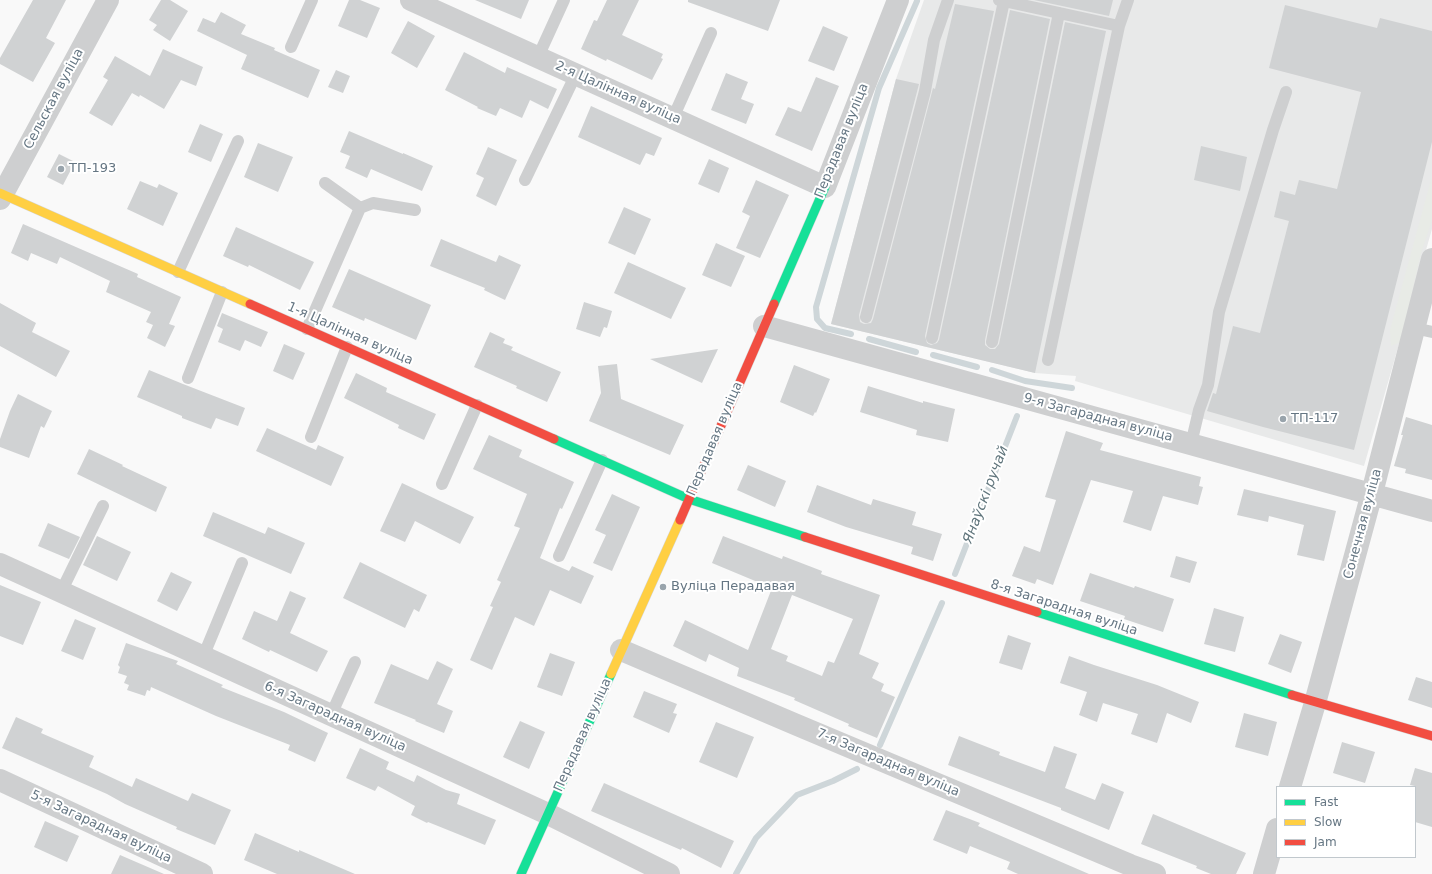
<!DOCTYPE html>
<html>
<head>
<meta charset="utf-8">
<style>
	body { margin:0 }
	#map { position:relative; width:1432px; height:874px; overflow:hidden; background:#f9f9f9; font-family:"DejaVu Sans",sans-serif }
	canvas { display:block }
	.legend { position:absolute; left:1276px; top:786px; width:140px; height:72px; box-sizing:border-box; background:#fff; border:1px solid #c1c8cd; margin:0; padding:5px 7px; list-style:none; font-size:12px; color:#657683 }
	.legend li { display:flex; align-items:center; gap:8px; height:20px }
	.legend b { width:20px; border:1px solid #c1c8cd }
</style>
</head>
<body>
<div id="map">
<canvas width="1432" height="874"></canvas>
<ul class="legend">
<li><b style="height:5px;background:#16e098"></b>Fast</li>
<li><b style="height:5px;background:#ffcf43"></b>Slow</li>
<li><b style="height:5px;background:#f24e42"></b>Jam</li>
</ul>
</div>
<script>
const context = document.querySelector('canvas').getContext('2d');
context.lineJoin = 'round';
function fillPath(path, color) {
  context.fillStyle = color;
  context.fill(path, 'evenodd');
}
function toPath(rows) {
  const path = new Path2D();
  for (const r of rows) {
    path.moveTo(r[0], r[1]);
    for (let i = 2; i < r.length; i += 2) path.lineTo(r[i], r[i + 1]);
  }
  return path;
}
function stroke(path, color, width, dash) {
  context.strokeStyle = color;
  context.lineWidth = width;
  context.lineCap = dash ? 'butt' : 'round';
  context.setLineDash(dash || []);
  context.stroke(path);
}
function label(font, color, halo, rows, align = 'center') {
  context.font = font + ' "DejaVu Sans",sans-serif';
  context.lineWidth = 4;
  context.setLineDash([]);
  context.textBaseline = 'middle';
  context.strokeStyle = halo;
  context.fillStyle = color;
  for (const [text, x, y, turn = 0] of rows) {
    context.save();
    context.translate(x, y);
    context.rotate((+turn || 0) * Math.PI / 180);
    context.textAlign = isNaN(turn) ? turn : align;
    if (halo) context.strokeText(text, 0, 0);
    context.fillText(text, 0, 0);
    context.restore();
  }
}
const built = toPath([
	[924,0,1432,0,1432,229,1364,466,1075,381,1076,376,1035,373,831,324,896,79]
]);
const green = toPath([
	[1432,176,1432,220,1421,253,1401,342,1391,346,1390,330]
]);
const stream = toPath([
	[851,334,825,328,817,319,816,307,879,88,917,1],
	[869,339,916,352],
	[933,355,977,367],
	[992,370,1025,381,1072,388],
	[955,574,1017,416],
	[880,745,942,603],
	[736,874,756,838,797,795,833,781,857,769]
]);
const building = toPath([
	[33,0,66,0,46,38,55,43,33,82,0,64,0,58],
	[161,0,170,0,188,11,170,41,153,30,157,25,149,20],
	[349,0,360,0,380,8,367,38,338,26],
	[475,0,529,0,521,19],
	[607,0,639,0,622,35,663,54,661,58,663,59,652,80,607,59,606,61,581,49,594,20,597,21],
	[688,0,780,0,768,31,688,2],
	[1034,0,1113,0,1109,16],
	[955,4,994,11,925,336,927,343,931,345,937,343,939,340,1010,10,1050,19,985,340,985,345,990,349,995,349,999,344,1065,22,1106,31,1035,373,831,324,896,79,919,84,859,315,860,322,864,324,871,323,873,319,933,88,935,89],
	[1285,5,1377,28,1380,18,1432,31,1432,142,1354,450,1263,427,1207,411,1213,393,1216,394,1233,326,1260,333,1289,221,1274,217,1280,191,1295,195,1299,180,1337,189,1361,92,1269,68],
	[221,12,246,25,241,34,275,48,274,50,320,70,308,98,241,69,247,55,197,31,203,18,215,23],
	[408,21,435,36,417,68,391,53],
	[823,26,848,37,834,71,808,61],
	[163,49,203,67,196,86,181,80,164,109,140,95,139,97,132,93,112,126,89,113,108,80,103,77,115,56,150,76],
	[464,52,505,73,507,67,557,89,548,109,530,100,522,118,500,108,496,116,477,108,478,107,445,90],
	[336,70,350,76,343,93,328,87],
	[726,73,748,82,741,99,754,104,746,124,711,110],
	[816,77,839,86,812,151,775,135,788,107,801,112],
	[591,106,662,138,654,156,646,153,640,165,578,137],
	[200,124,223,134,211,162,188,152],
	[349,131,403,154,403,153,433,166,422,191,371,169,367,178,345,168,350,156,340,152],
	[258,143,293,157,278,192,244,177],
	[1201,146,1247,157,1240,191,1194,180],
	[488,147,517,160,496,206,476,196,484,178,476,174],
	[59,154,75,162,63,185,47,177],
	[709,159,729,168,719,193,698,184],
	[756,180,789,195,760,258,736,248,750,216,742,212],
	[140,181,157,188,159,184,178,193,163,226,127,209],
	[624,207,651,219,635,255,608,243],
	[23,224,138,274,137,277,181,297,169,324,175,326,165,347,147,338,153,325,146,322,151,312,106,292,110,281,60,257,57,264,31,253,28,261,11,253],
	[236,227,314,262,300,290,249,265,248,267,223,256],
	[441,239,496,262,499,255,521,265,505,300,484,290,485,288,430,266],
	[716,243,745,256,731,287,702,275],
	[628,262,686,288,671,319,614,293],
	[349,269,431,305,416,340,365,318,364,321,332,307],
	[584,302,612,311,607,328,604,327,600,337,576,329],
	[0,303,36,323,32,332,70,351,56,377,0,346],
	[222,313,268,332,261,347,245,340,240,351,218,342,223,329,217,326],
	[490,332,505,339,503,343,513,347,511,350,561,372,547,402,516,388,517,386,474,367],
	[284,344,305,353,293,380,273,371],
	[718,349,702,383,650,359],
	[617,364,621,399,684,425,670,455,589,421,601,393,598,366],
	[794,365,830,379,816,413,815,412,813,416,780,402],
	[149,370,183,384,245,408,238,426,216,418,211,429,182,418,182,416,137,397],
	[356,373,387,388,386,392,436,414,424,440,398,428,399,425,344,398],
	[868,386,923,403,923,401,955,409,948,442,916,435,917,430,860,412],
	[18,394,52,411,44,428,41,426,29,458,0,447,0,439,10,411],
	[1406,417,1432,425,1432,480,1405,473,1406,469,1394,466,1403,435,1401,435],
	[267,428,316,450,318,445,344,457,331,486,256,451],
	[1066,431,1103,443,1100,450,1201,477,1199,486,1203,487,1198,505,1163,496,1151,531,1123,522,1133,491,1091,480,1053,585,1037,579,1035,584,1012,576,1024,546,1040,552,1056,500,1045,497],
	[489,435,522,450,519,457,574,482,562,509,560,508,540,558,569,571,572,566,594,576,581,604,550,590,534,626,515,617,492,670,470,660,493,607,490,606,501,582,497,580,520,528,514,526,527,494,473,469],
	[89,449,123,465,122,466,167,487,156,512,77,474],
	[748,465,786,481,775,507,737,490],
	[402,483,474,517,460,544,415,521,405,542,380,531],
	[817,485,871,505,873,499,916,512,912,525,942,534,933,561,911,554,913,547,846,527,807,512],
	[1244,489,1336,511,1324,561,1297,555,1304,525,1269,516,1268,522,1237,515],
	[612,494,640,507,612,571,593,563,606,535,595,530],
	[213,512,265,534,268,527,305,543,291,574,203,536],
	[48,523,80,537,69,559,38,546],
	[97,536,131,552,117,581,83,565],
	[723,536,782,559,783,556,822,571,821,574,880,595,859,654,879,663,872,678,884,684,881,691,895,697,877,738,848,726,849,724,794,700,795,698,737,676,739,668,709,654,706,662,673,646,685,620,748,650,772,588,712,563],
	[792,595,853,619,834,663,828,661,822,676,786,661,788,656,771,649],
	[1176,556,1197,562,1190,583,1170,577],
	[360,562,427,595,419,612,414,609,405,628,343,598],
	[171,572,192,582,177,611,157,601],
	[1090,573,1134,588,1135,586,1174,599,1163,632,1124,619,1125,616,1080,601],
	[0,585,41,602,23,645,0,636],
	[290,591,306,598,290,633,328,651,317,672,270,650,269,652,242,639,254,611,277,621],
	[1214,608,1244,617,1235,652,1204,644],
	[75,619,96,628,83,660,61,651],
	[1280,634,1302,642,1291,673,1268,664],
	[1008,635,1031,643,1022,670,999,663],
	[126,643,178,661,176,664,223,685,221,687,284,712,328,733,315,762,288,750,290,745,216,716,151,687,150,691,147,690,145,696,127,690,129,685,124,683,127,676,118,673,120,667,118,665],
	[550,653,575,662,562,696,537,687],
	[1069,656,1094,665,1157,685,1199,702,1191,723,1167,713,1157,743,1131,734,1138,714,1103,703,1097,722,1079,715,1087,692,1060,683],
	[437,661,453,669,437,704,453,711,444,733,415,721,416,720,374,703,391,664,428,680],
	[1416,677,1432,682,1432,708,1408,700],
	[644,691,677,704,673,713,677,714,669,733,633,717],
	[1244,713,1277,722,1268,756,1235,747],
	[16,717,43,729,41,733,94,756,89,767,132,787,136,778,188,801,192,793,231,810,215,845,176,829,177,827,125,804,107,794,2,748],
	[520,721,545,732,529,769,503,757],
	[716,722,754,737,737,778,699,762],
	[959,736,1000,752,999,755,1045,772,1054,746,1077,754,1065,788,1095,800,1102,783,1124,792,1109,830,1061,810,1061,808,948,765],
	[1342,742,1375,752,1365,783,1333,773],
	[360,748,389,762,386,769,414,782,417,775,446,790,460,794,457,804,496,820,485,845,428,822,427,823,411,815,415,806,378,786,375,791,346,778],
	[1415,768,1432,773,1432,827,1415,822,1415,786,1410,785],
	[604,783,734,841,721,868,682,848,681,850,591,811],
	[946,810,980,823,978,826,1089,874,1018,874,1007,869,1010,862,970,846,967,854,933,840],
	[1153,814,1246,853,1236,874,1211,874,1196,868,1197,866,1141,844],
	[45,821,79,836,67,862,34,847],
	[255,833,299,852,299,850,355,874,277,874,244,860],
	[120,855,164,874,111,874]
]);
const lane = toPath([
	[999,0,1119,26],
	[291,47,312,0],
	[538,57,564,0],
	[673,118,711,33],
	[525,180,576,74],
	[360,208,373,203,415,210],
	[178,272,238,141],
	[866,317,925,91,934,40,948,0],
	[1414,328,1432,332],
	[307,329,360,208,325,183],
	[932,338,1004,1],
	[992,342,1059,13],
	[1048,360,1119,26,1128,0],
	[188,378,222,292],
	[311,437,347,347],
	[1191,444,1199,410,1208,385,1219,312,1273,130,1286,92],
	[442,484,477,405],
	[559,556,602,460],
	[61,592,103,506],
	[203,657,242,563],
	[331,715,355,662]
]);
const street = toPath([
	[411,0,825,187,898,0],
	[0,199,108,0],
	[764,326,1432,511],
	[0,564,548,814,669,874],
	[621,650,797,725,1130,865,1155,874],
	[0,780,202,874],
	[1290,787,1315,703,1372,493,1432,259],
	[1264,874,1277,829]
]);
const fast = toPath([
	[774,304,825,187],
	[554,439,689,499,805,537],
	[1037,612,1292,695],
	[521,874,611,674]
]);
const slow = toPath([
	[0,193,250,304],
	[611,674,680,520]
]);
const jam = toPath([
	[250,304,554,439],
	[680,520,774,304],
	[805,537,1037,612],
	[1292,695,1432,736]
]);
const markers = [
	[61,169,4,"#99a4ac"],
	[1283,419,4,"#99a4ac"],
	[663,587,4,"#99a4ac"]
];
const streetNames = [
	["2-я Цалінная вуліца",618,93,24],
	["Сельская вуліца",54,99,-62],
	["Перадавая вуліца",842,141,-68],
	["1-я Цалінная вуліца",350,334,24],
	["9-я Загарадная вуліца",1098,418,15],
	["Перадавая вуліца",715,439,-67],
	["Сонечная вуліца",1363,524,-75],
	["8-я Загарадная вуліца",1064,608,18],
	["6-я Загарадная вуліца",335,717,24],
	["Перадавая вуліца",583,735,-66],
	["7-я Загарадная вуліца",888,763,23],
	["5-я Загарадная вуліца",101,827,25]
];
const poiNames = [
	["ТП-193",69,169],
	["ТП-117",1291,419],
	["Вуліца Перадавая",671,587]
];
const waterNames = [
	["Янаўскі ручай",986,495,-69]
];
fillPath(built, '#e8e9e9');
fillPath(green, '#e8ebe6');
stroke(stream, '#ced6d9', 6);
fillPath(building, '#d0d2d3');
stroke(fast, '#d5d6d7', 10);
stroke(slow, '#d5d6d7', 10);
stroke(jam, '#d5d6d7', 10);
stroke(lane, '#cecfd0', 12);
stroke(street, '#cecfd0', 22);
stroke(fast, '#16e098', 9);
stroke(slow, '#ffcf43', 9);
stroke(jam, '#f24e42', 9);
for (const [x, y, r, color] of markers) {
  const dot = new Path2D();
  dot.arc(x, y, r, 0, 2 * Math.PI);
  context.fillStyle = color;
  context.fill(dot);
  stroke(dot, '#fff', 1.5);
}
label('13px', '#657683', '#fff', streetNames);
label('13px', '#657683', '#fff', poiNames, 'left');
label('italic 14px', '#60757c', '#fff', waterNames);
</script>
</body>
</html>
